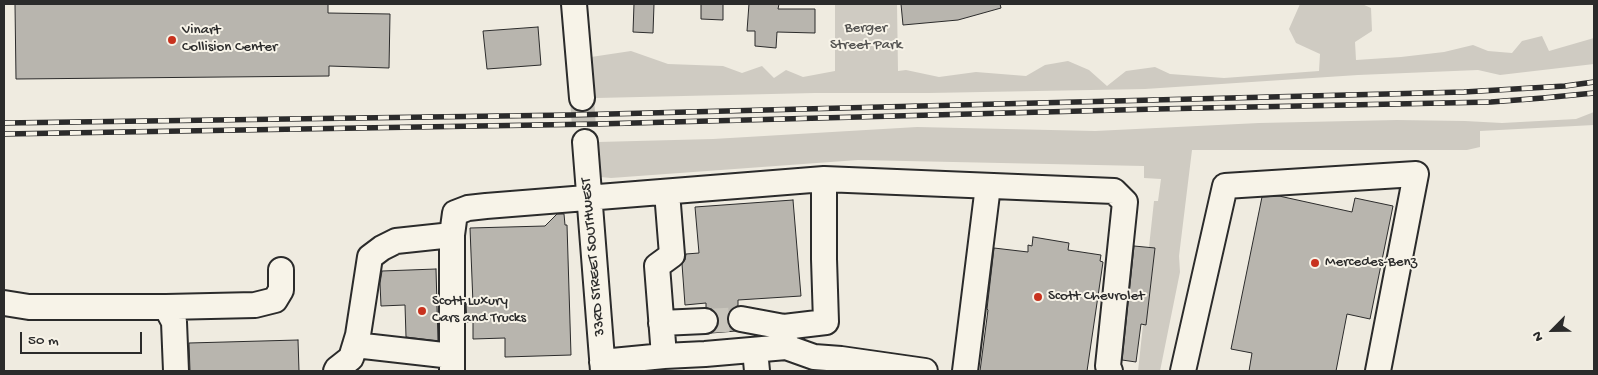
<!DOCTYPE html>
<html>
<head>
<meta charset="utf-8">
<style>
	body { margin:0 }
	#map { position:relative; width:1598px; height:375px; overflow:hidden; background:#efebe0; font-family:"Gochi Hand",sans-serif }
	canvas { display:block }
	.frame { position:absolute; inset:0; border:5px solid #2b2b2b; pointer-events:none }
	.north { position:absolute; left:1528px; top:305px; width:50px; height:50px; -webkit-text-stroke:4px #f7f3e8; paint-order:stroke; rotate:247deg; font-size:14px; font-weight:700; line-height:20px; text-align:center; color:#2b2b2b }
	.north::after { content:''; display:block; margin:auto; width:18px; height:22px; background:#2b2b2b; clip-path:polygon(50% 0,100% 100%,50% 72%,0 100%) }
	.scale { position:absolute; left:20px; top:332px; width:122px; height:22px; box-sizing:border-box; border:2px solid #2b2b2b; border-top:0; padding-left:6px; font-size:15px; line-height:18px; white-space:nowrap; color:#2b2b2b; -webkit-text-stroke:4px #f7f3e8; paint-order:stroke }
</style>
</head>
<body>
<div id="map">
<canvas width="1598" height="375"></canvas>
<div class="frame"></div>
<div class="north">N</div>
<div class="scale">50 m</div>
</div>
<script>
const context = document.querySelector('canvas').getContext('2d');
context.lineJoin = 'round';
function fillPath(path, color) {
  context.fillStyle = color;
  context.fill(path, 'evenodd');
}
function toPath(rows) {
  const path = new Path2D();
  for (const r of rows) {
    path.moveTo(r[0], r[1]);
    for (let i = 2; i < r.length; i += 2) path.lineTo(r[i], r[i + 1]);
  }
  return path;
}
function stroke(path, color, width, dash) {
  context.strokeStyle = color;
  context.lineWidth = width;
  context.lineCap = dash ? 'butt' : 'round';
  context.setLineDash(dash || []);
  context.stroke(path);
}
function label(font, color, halo, rows, align = 'center') {
  context.font = font + ' "Gochi Hand",sans-serif';
  context.lineWidth = 4;
  context.setLineDash([]);
  context.textBaseline = 'middle';
  context.strokeStyle = halo;
  context.fillStyle = color;
  for (const [text, x, y, turn = 0] of rows) {
    context.save();
    context.translate(x, y);
    context.rotate((+turn || 0) * Math.PI / 180);
    context.textAlign = isNaN(turn) ? turn : align;
    if (halo) context.strokeText(text, 0, 0);
    context.fillText(text, 0, 0);
    context.restore();
  }
}
const green = toPath([
	[835,4,897,4,898,71,906,70,939,77,976,72,1026,76,1045,65,1068,61,1089,70,1107,86,1126,71,1155,67,1170,74,1224,78,1319,71,1320,54,1296,43,1289,29,1300,4,1362,4,1371,8,1372,31,1355,42,1356,60,1401,57,1444,52,1473,45,1488,51,1512,53,1522,41,1542,36,1549,51,1594,38,1594,64,1500,75,1478,70,1358,75,1145,89,929,93,815,93,596,98,591,57,631,51,668,64,723,66,742,73,762,66,774,78,786,70,803,77,835,71],
	[1594,112,1594,125,1480,131,1480,147,1467,150,1192,150,1179,256,1180,272,1160,371,1138,371,1143,325,1146,325,1155,249,1149,247,1154,201,1158,201,1161,179,1144,178,1144,166,858,160,611,178,600,177,598,142,713,139,917,127,1095,131,1259,123,1397,120,1465,121,1502,123,1576,119]
]);
const building = toPath([
	[15,4,328,4,328,13,390,14,389,68,329,66,329,76,16,79,15,4],
	[634,4,654,4,653,33,633,32,634,4],
	[701,4,723,4,723,20,701,19,701,4],
	[749,4,779,4,778,9,815,9,815,33,777,32,776,48,755,46,755,31,747,31,749,4],
	[901,4,1000,4,1001,8,958,20,903,25,901,4],
	[538,27,541,65,487,69,483,31,538,27],
	[1279,196,1352,212,1355,198,1393,206,1370,319,1347,314,1336,371,1249,371,1252,353,1231,349,1262,197,1279,196],
	[793,200,801,296,738,300,738,306,731,310,727,317,728,324,732,329,736,331,711,333,717,327,719,320,716,313,712,309,706,308,706,303,685,305,682,264,685,260,686,254,699,253,695,207,793,200],
	[557,214,564,214,565,225,567,225,571,355,505,357,505,338,473,339,473,322,467,322,466,304,473,304,470,228,545,226,557,214],
	[1033,237,1069,243,1068,250,1101,255,1100,261,1103,262,1087,371,980,371,988,310,987,309,994,248,1028,252,1028,245,1032,246,1033,237],
	[1134,246,1155,248,1146,325,1141,324,1136,362,1122,360,1134,246],
	[436,269,438,341,406,337,405,305,381,306,380,283,382,271,436,269],
	[298,340,299,371,190,371,189,343,298,340]
]);
const minorTunnel = toPath([
	[582,98,585,142],
	[705,321,741,319]
]);
const minor = toPath([
	[574,4,582,98],
	[585,142,603,371],
	[4,303,29,307,166,307,255,305,275,300,281,290,281,270],
	[166,307,174,322,176,371],
	[741,319,784,327],
	[661,323,705,321],
	[355,345,452,356],
	[786,347,784,327,826,322,824,259,824,179],
	[755,350,757,371],
	[664,356,657,266,672,255,667,192],
	[602,362,664,356,705,354,786,347,814,357,841,359,925,371],
	[336,371,337,369,351,358,358,335,370,257,382,248,396,241,452,235],
	[452,371,452,235,455,213,468,208,486,206,824,179,1114,191,1125,202,1108,366,1110,371],
	[965,371,988,186],
	[1183,371,1225,186,1416,174,1378,371]
]);
const rail = toPath([
	[4,123,571,115,1464,92,1565,86,1594,82],
	[4,134,597,124,1156,109,1491,102,1543,98,1594,93]
]);
const markers = [
	[172,40,5,"#c8321e"],
	[1315,263,5,"#c8321e"],
	[1038,297,5,"#c8321e"],
	[422,311,5,"#c8321e"]
];
const parkNames = [
	["Berger",866,29],
	["Street Park",866,46]
];
const poiNames = [
	["Vinart",182,31],
	["Collision Center",182,48],
	["Mercedes-Benz",1325,263],
	["Scott Chevrolet",1048,297],
	["Scott Luxury",432,302],
	["Cars and Trucks",432,319]
];
const streetNames = [
	["33RD STREET SOUTHWEST",594,257,-95]
];
fillPath(green, '#cfcbc2');
fillPath(building, '#b8b5ae');
stroke(building, '#2b2b2b', 1);
stroke(minorTunnel, '#c8c5bc', 24, [24, 12]);
stroke(minor, '#2b2b2b', 28);
stroke(minor, '#f7f3e8', 24);
stroke(rail, '#2b2b2b', 5.5);
stroke(rail, '#f7f3e8', 4, [11]);
for (const [x, y, r, color] of markers) {
  const dot = new Path2D();
  dot.arc(x, y, r, 0, 2 * Math.PI);
  context.fillStyle = color;
  context.fill(dot);
  stroke(dot, '#f7f3e8', 2);
}
label('15px', '#545351', '#f7f3e8', parkNames);
label('15px', '#2b2b2b', '#f7f3e8', poiNames, 'left');
label('15px', '#2b2b2b', '#f7f3e8', streetNames);
</script>
</body>
</html>
